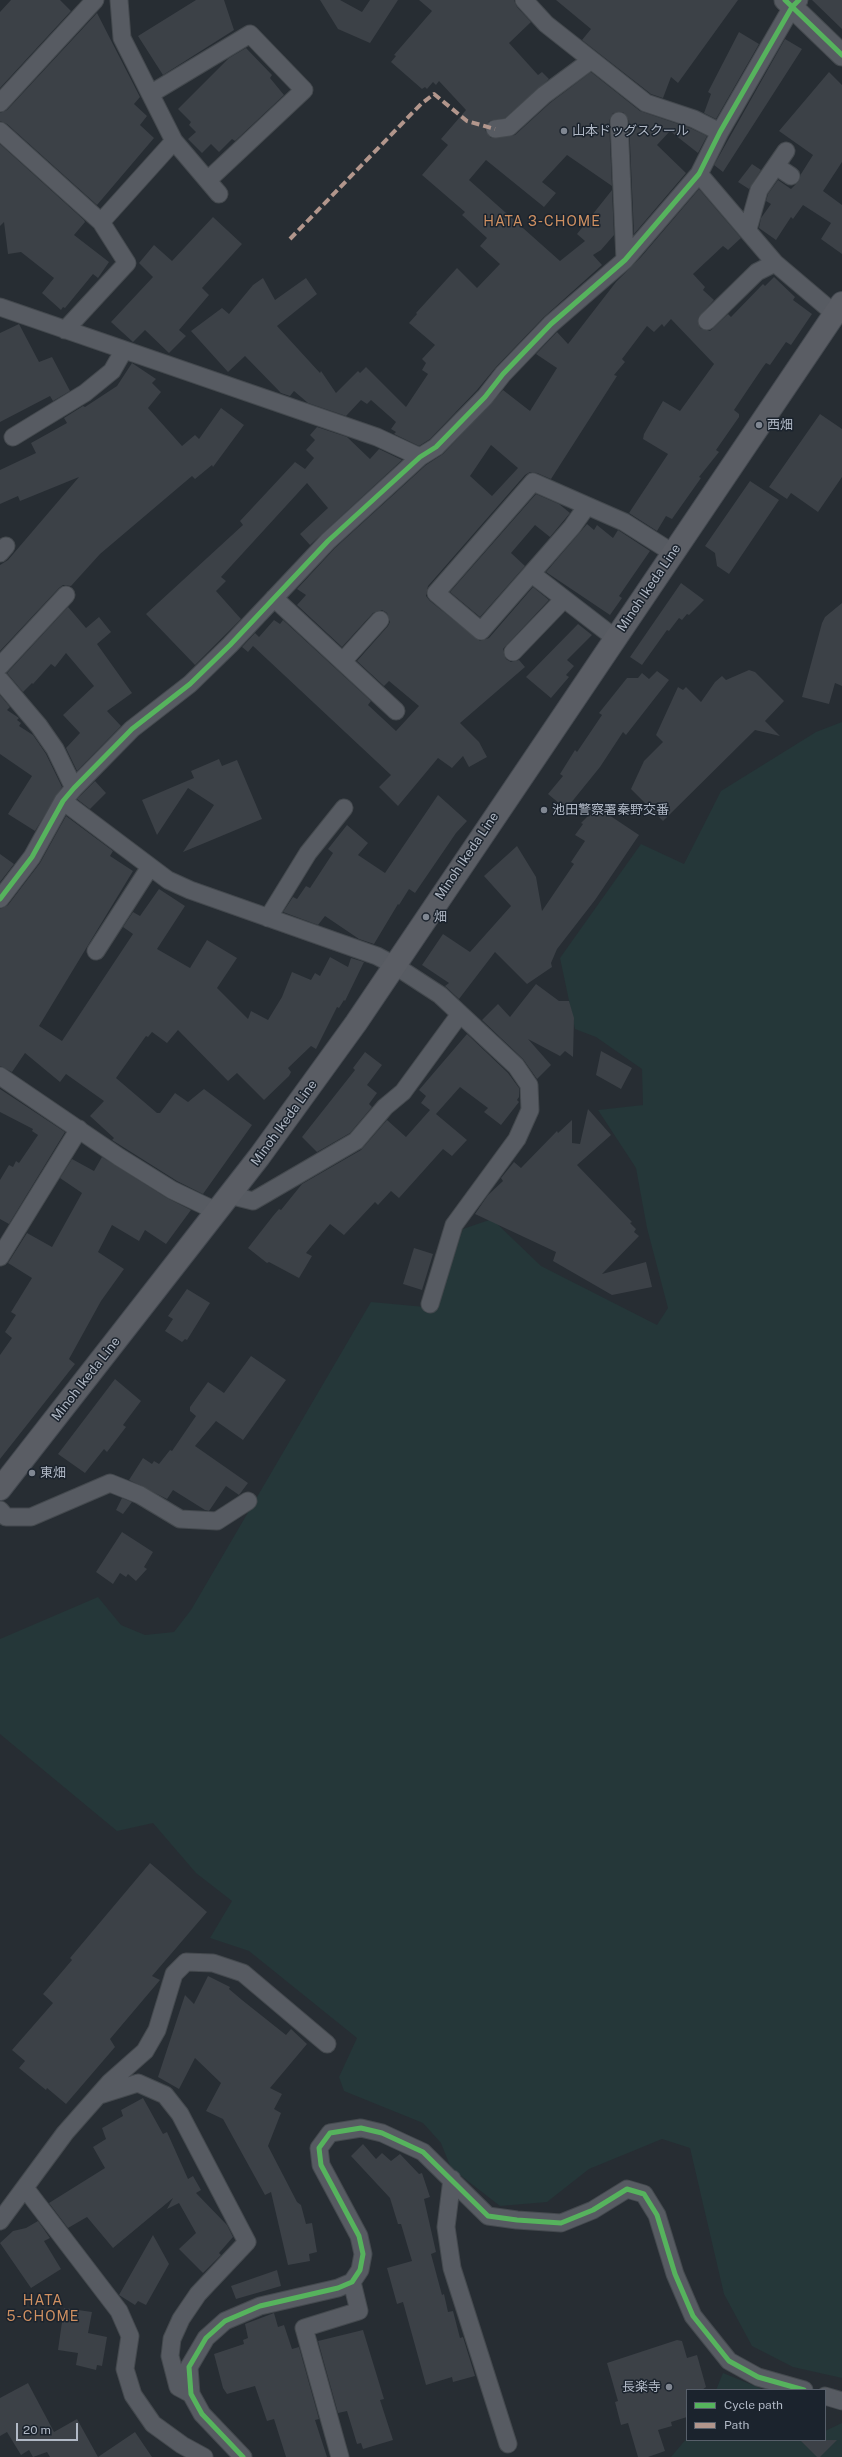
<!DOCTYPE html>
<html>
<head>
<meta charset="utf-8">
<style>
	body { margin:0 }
	#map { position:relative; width:842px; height:2457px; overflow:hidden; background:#272d33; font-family:"Public Sans",sans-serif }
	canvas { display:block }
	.legend { position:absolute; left:686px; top:2389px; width:140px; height:52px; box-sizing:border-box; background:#1b232d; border:1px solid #575f6a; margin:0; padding:5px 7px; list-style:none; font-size:12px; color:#b0b8c5 }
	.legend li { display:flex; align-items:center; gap:8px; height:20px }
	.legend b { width:20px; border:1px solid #575f6a }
	.scale { position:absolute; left:16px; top:2423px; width:62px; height:18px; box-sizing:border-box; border:2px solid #b0b8c5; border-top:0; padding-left:5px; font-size:12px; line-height:14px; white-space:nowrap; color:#b0b8c5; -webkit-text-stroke:3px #1b232d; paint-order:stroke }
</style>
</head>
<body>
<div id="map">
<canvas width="842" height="2457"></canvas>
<ul class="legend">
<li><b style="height:5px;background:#56b35d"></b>Cycle path</li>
<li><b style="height:5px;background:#b2968c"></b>Path</li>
</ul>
<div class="scale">20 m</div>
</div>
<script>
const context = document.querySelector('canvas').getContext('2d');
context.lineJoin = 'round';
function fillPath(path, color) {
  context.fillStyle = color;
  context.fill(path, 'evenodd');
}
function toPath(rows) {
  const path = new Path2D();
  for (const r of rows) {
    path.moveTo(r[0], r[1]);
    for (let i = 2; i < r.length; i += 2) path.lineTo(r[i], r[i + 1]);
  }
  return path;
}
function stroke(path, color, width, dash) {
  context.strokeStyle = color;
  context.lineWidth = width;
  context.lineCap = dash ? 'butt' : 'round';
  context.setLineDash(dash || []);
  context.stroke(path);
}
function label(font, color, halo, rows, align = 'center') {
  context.font = font + ' "Public Sans","Noto Sans JP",sans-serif';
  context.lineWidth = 3;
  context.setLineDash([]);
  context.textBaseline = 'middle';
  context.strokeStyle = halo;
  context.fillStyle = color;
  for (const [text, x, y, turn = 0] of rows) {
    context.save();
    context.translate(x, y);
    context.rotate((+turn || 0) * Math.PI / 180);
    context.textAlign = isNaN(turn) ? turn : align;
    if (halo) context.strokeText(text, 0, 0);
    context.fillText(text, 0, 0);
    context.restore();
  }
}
const green = toPath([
	[842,722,842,2378,793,2367,752,2346,724,2294,690,2148,662,2139,589,2169,547,2202,500,2206,451,2168,441,2143,423,2123,344,2091,339,2077,357,2038,249,1951,210,1938,232,1901,196,1873,153,1823,117,1831,0,1734,0,1639,98,1597,121,1625,145,1635,174,1632,191,1610,371,1302,436,1308,463,1229,492,1219,541,1266,657,1325,668,1308,647,1228,636,1168,598,1110,643,1105,642,1069,596,1037,575,1029,560,958,641,844,684,864,721,791,816,732],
	[723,2373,755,2386,764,2390,716,2390],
	[842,2423,842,2457,671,2457,687,2438,825,2440,825,2431]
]);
const building = toPath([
	[11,0,60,0,71,11,0,88,0,12],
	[196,0,224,0,234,30,163,75,138,36],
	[320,0,340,0,362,12,370,0,398,0,370,43,338,29],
	[419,0,514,0,517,7,531,22,509,43,538,75,542,72,549,79,505,118,489,121,485,130,491,138,515,135,550,103,591,72,640,111,690,128,707,136,698,153,670,131,657,145,686,173,634,234,629,121,623,112,613,113,609,121,612,186,567,155,542,182,556,193,544,207,486,160,469,180,560,261,585,241,577,234,612,190,614,235,601,250,593,255,602,265,544,317,496,367,477,390,430,439,419,446,394,434,396,432,391,429,396,422,371,400,367,404,361,400,346,416,308,403,294,391,290,396,281,393,245,356,228,372,191,331,222,308,229,314,253,285,263,278,275,300,306,278,317,294,277,326,320,373,321,371,336,393,358,371,360,373,366,367,406,407,428,374,422,370,426,363,422,359,435,345,409,323,417,314,416,313,457,268,477,288,500,264,480,246,487,238,462,215,465,212,422,175,448,145,441,139,466,110,439,81,436,85,433,82,427,89,425,87,422,89,391,62,396,56,394,55,432,11],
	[556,0,738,0,678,83,671,77,663,98,651,94,582,40,591,29],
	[812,0,842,0,842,29],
	[97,13,140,97,134,104,147,116,140,125,154,138,97,205,7,124,0,121,0,113,7,110],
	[739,32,759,44,716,119,704,113,711,94,708,92],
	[785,39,802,49,723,172,714,165],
	[246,48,272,75,270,78,284,95,235,141,232,139,219,152,211,144,202,153,188,139,196,132,189,125,191,122,178,109,229,58],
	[829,72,842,85,842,162,823,191,842,205,842,254,821,239,831,223,803,205,793,219,791,217,776,240,759,228,761,218,771,204,766,201,768,194,778,180,791,189,799,181,801,174,813,155,779,131],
	[0,144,84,220,85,222,74,235,109,262,98,278,93,274,65,308,63,307,61,310,42,293,54,278,21,252,8,254,4,222,0,226],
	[752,164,761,170,749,189,738,182],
	[699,189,741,238,728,250,723,246,693,274,705,287,703,290,714,300,698,318,700,328,710,331,728,314,731,317,763,284,765,286,774,277,795,297,793,300,812,314,791,345,786,342,770,365,766,363,763,367,734,410,739,414,739,417,716,450,719,452,699,477,701,478,672,519,666,516,657,531,629,513,668,454,643,439,644,434,663,401,680,411,714,364,671,319,664,327,662,324,654,332,647,326,622,359,625,362,614,375,617,376,551,479,537,473,530,472,525,475,428,586,426,596,430,601,480,641,489,638,533,587,549,600,503,649,506,659,511,662,519,660,525,667,460,723,479,742,487,757,469,767,463,756,452,768,438,758,398,806,379,787,391,775,253,646,248,652,242,647,255,633,259,637,274,620,280,624,283,620,371,701,368,705,396,731,419,706,389,681,384,686,357,661,388,626,390,622,387,613,382,610,373,613,342,647,297,605,306,595,297,589,335,548,426,465,443,454,503,390,530,411,557,368,536,354,557,332,568,344,616,282,641,257],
	[491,445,518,468,492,496,470,476],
	[213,217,242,244,202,288,209,295,179,330,186,336,169,353,145,330,133,342,111,322,153,277,139,263,154,245,172,261],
	[19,324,39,362,52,357,70,391,53,401,50,396,0,422,0,333],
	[132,363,156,379,152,383,161,392,148,408,182,446,195,435,199,439,221,408,244,425,213,467,212,465,195,479,192,476,100,554,71,586,63,585,59,588,0,651,0,565,8,560,79,477,20,501,18,496,0,504,0,470,36,453,31,443,67,423,64,418,83,406,85,407,117,386],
	[820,414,842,429,842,477,818,512,791,493,787,499,769,487],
	[317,427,347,437,370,459,379,449,402,460,310,545,300,534,328,508,307,483,221,577,226,581,216,591,241,619,195,665,146,614,243,525,240,521,295,462,305,469,314,458,306,450,315,440,310,435],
	[750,481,779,500,729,574,717,566,715,553,705,546],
	[536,494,559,504,570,513,550,537,535,525,511,553,525,566,480,617,450,592],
	[587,524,594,530,597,525,613,538,618,530,650,551,619,596,622,598,610,615,546,572],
	[681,583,704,600,689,615,687,614,682,620,679,618,669,631,667,630,642,665,630,657],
	[842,603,842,686,835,683,829,704,802,697,822,623,825,617],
	[68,607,86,628,99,617,111,632,97,644,132,693,107,711,121,726,77,771,66,748,80,733,63,715,94,686,66,653,55,667,51,664,33,684,32,683,23,692,7,673],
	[578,624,592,635,567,660,574,666,566,675,569,677,551,698,526,677],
	[749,670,755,672,784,701,765,721,780,736,755,730,663,821,631,789,644,761,663,742,656,735,678,687,683,690,686,687,701,702,715,682,722,676,726,680],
	[657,671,669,680,626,735,623,732,600,767,566,809,548,794,563,776,560,774,575,750,577,752,602,715,599,713,627,678,638,678,642,673,649,679],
	[0,695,10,707,7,710,19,718,17,720,21,723,19,726,33,735,46,754,62,787,35,831,8,814,32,776,0,754],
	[219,759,222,766,237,760,262,819,183,852,214,805,188,788,157,835,142,800,194,778,191,771],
	[95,781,106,793,90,809,77,799],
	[438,795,467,821,456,833,415,893,409,889,399,905,398,904,374,944,359,939,325,916,318,925,283,912,293,897,297,899,306,886,310,888,333,853,328,849,347,825,368,843,358,855,385,873],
	[597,807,639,835,595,900,557,949,551,963,552,967,527,984,495,952,459,999,445,986,449,983,422,965,443,934,470,952,511,906,484,876,517,846,536,877,542,911,574,864,571,862,585,841,575,835,583,824,581,823],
	[66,816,113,851,110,856,133,871,39,1026,62,1041,133,934,123,927,133,912,140,916,159,889,185,906,157,949,190,968,207,940,237,958,217,988,248,1019,251,1011,268,1020,282,997,292,972,311,980,315,973,320,976,330,957,348,967,351,958,364,962,345,1001,344,1000,339,1008,337,1007,316,1049,311,1046,288,1068,291,1072,289,1076,264,1100,237,1073,228,1081,178,1030,167,1043,152,1032,148,1037,146,1036,116,1078,157,1113,160,1113,175,1093,188,1102,204,1089,252,1125,203,1194,177,1181,112,1140,114,1138,90,1116,104,1101,66,1074,60,1082,25,1053,12,1072,0,1066,0,909,8,905,40,863],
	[0,854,14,864,0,882],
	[536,984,559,1001,569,1001,574,1018,573,1057,565,1051,560,1056,528,1039,551,1065,537,1079,523,1059,482,1020,498,1004,510,1017],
	[467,1034,508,1073,519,1088,519,1097,517,1100,519,1102,501,1125,484,1112,488,1108,460,1087,436,1114,467,1140,452,1156,443,1149,399,1198,391,1191,378,1205,375,1202,344,1235,330,1224,306,1253,312,1256,299,1278,269,1262,267,1263,248,1248,273,1216,279,1209,281,1210,302,1184,361,1150,387,1120,406,1137,430,1110,421,1103,426,1096,419,1090],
	[601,1051,632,1068,621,1089,596,1075],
	[365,1052,382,1065,367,1085,377,1093,369,1104,372,1107,350,1133,317,1152,302,1137,355,1070,353,1068],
	[0,1089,65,1132,9,1224,0,1219,0,1180,9,1165,13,1167,16,1161,19,1163,38,1135,32,1131,33,1129,0,1112],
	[588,1109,611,1135,577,1165,632,1222,630,1223,636,1229,634,1232,639,1236,602,1274,646,1262,652,1287,612,1295,553,1261,556,1252,475,1214,488,1195,503,1181,501,1178,514,1162,521,1168,557,1131,558,1133,572,1120,572,1143,580,1144],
	[102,1157,167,1198,191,1210,166,1244,145,1230,139,1241,112,1225,98,1252,124,1269,101,1301,69,1359,75,1364,0,1459,0,1355,12,1338,5,1332,16,1315,11,1312,32,1278,8,1263,27,1233,52,1247,82,1193,60,1178,72,1159,94,1171],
	[414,1248,433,1254,422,1290,403,1284],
	[187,1289,210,1303,187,1340,185,1339,182,1342,165,1331,173,1319,168,1316],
	[251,1356,286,1380,243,1440,216,1421,195,1446,248,1483,239,1495,226,1486,209,1511,205,1510,173,1490,167,1499,129,1480,143,1458,152,1464,154,1461,159,1464,170,1450,172,1451,196,1416,190,1411,190,1407,208,1382,224,1393],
	[115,1379,141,1401,123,1425,126,1427,107,1452,104,1449,85,1473,58,1454],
	[122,1498,132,1502,123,1514,116,1510],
	[122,1532,153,1552,144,1567,147,1569,136,1581,128,1574,126,1577,120,1573,113,1584,96,1572],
	[150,1863,207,1912,152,1976,160,1980,110,2039,115,2047,66,2104,47,2088,46,2090,19,2068,25,2061,12,2050,53,2003,43,1994,72,1960,70,1958],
	[208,1976,230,1987,229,1989,242,2000,286,2035,291,2029,307,2044,270,2088,282,2094,274,2109,281,2113,268,2146,297,2202,301,2205,306,2224,312,2223,317,2252,309,2254,310,2261,288,2265,271,2192,265,2195,223,2119,206,2111,221,2083,195,2058,179,2089,158,2077,185,1995,194,2004],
	[143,2098,163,2134,167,2132,188,2179,193,2176,201,2190,196,2193,227,2225,233,2237,219,2253,221,2255,203,2273,179,2249,196,2233,179,2203,167,2209,173,2198,113,2248,87,2217,68,2228,49,2203,105,2168,93,2147,106,2139,102,2128,123,2116,121,2110],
	[363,2144,376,2159,382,2153,391,2161,400,2154,419,2174,422,2173,430,2197,424,2199,436,2252,431,2254,442,2295,444,2294,448,2312,453,2311,460,2338,463,2337,475,2376,453,2382,452,2377,426,2385,403,2302,397,2304,387,2268,412,2261,401,2224,398,2224,390,2198,351,2156],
	[38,2221,50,2238,44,2241,61,2269,31,2288,0,2243,13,2231,26,2228],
	[153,2235,169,2264,146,2305,138,2301,135,2305,119,2295],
	[277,2270,281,2286,236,2299,231,2286],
	[64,2308,92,2312,88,2333,107,2337,102,2366,97,2365,96,2370,76,2365,78,2353,58,2350],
	[274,2313,278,2327,284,2325,292,2349,299,2347,319,2419,315,2420,327,2457,286,2457,274,2419,267,2421,255,2386,227,2394,223,2388,214,2354,244,2344,243,2340,248,2338,245,2324],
	[363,2330,384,2399,380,2400,393,2440,363,2449,361,2443,357,2444,347,2411,338,2413,318,2341],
	[677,2340,682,2341,687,2358,697,2355,706,2387,702,2390,687,2390,687,2417,671,2422,672,2426,658,2430,665,2451,648,2457,638,2457,628,2423,621,2425,615,2402,618,2401,607,2363],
	[28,2383,54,2432,77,2419,98,2457,135,2432,152,2457,50,2457,47,2452,33,2457,29,2450,21,2455,7,2432,0,2436,0,2398],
	[800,2440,837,2440,820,2457,817,2457]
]);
const minor = toPath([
	[524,0,546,24,646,103,694,119,720,132],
	[152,93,250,34,304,90,208,180],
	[0,103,95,0],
	[619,121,625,260],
	[495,129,509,127,544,95,590,61],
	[0,131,101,222,127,263,65,330],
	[174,141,219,194],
	[776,166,791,176],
	[699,174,775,263,835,314],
	[101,222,174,141,122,38,119,0],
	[748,229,759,190,786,151],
	[0,307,377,437,420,457],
	[707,321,757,272,775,263],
	[13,437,85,393,112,371,124,350],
	[587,506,572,527,481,631,436,593,533,482,624,522,673,553],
	[0,553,6,546],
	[532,574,615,638],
	[274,598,396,711],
	[513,652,563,600],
	[343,661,380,620],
	[0,666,66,595],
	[0,680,39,726,55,749,74,788],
	[63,801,168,880,190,890,377,956,394,965,440,995,516,1066,529,1085,530,1110,517,1139,454,1225,430,1304],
	[0,899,32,857,63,801,74,788,132,729,190,684,230,645,328,541,420,457,436,447,485,397,503,374,551,324,625,260,699,174,720,132,792,7,799,0],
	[268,918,308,853,344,808],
	[96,951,150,867],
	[0,1076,119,1157,172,1190,216,1211],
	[229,1195,253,1201,356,1141,385,1107,403,1092,460,1014],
	[0,1257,79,1129],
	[0,1510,6,1517,31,1517,110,1483,140,1495,180,1519,217,1521,248,1501],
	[100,2095,138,2083,165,2095,180,2114,247,2242,198,2294,181,2319,172,2339,170,2356,178,2387,191,2394],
	[452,2179,446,2227,452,2268,508,2444],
	[25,2188,119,2311,130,2336,125,2369,133,2395,153,2424,182,2445,204,2457],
	[0,2221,65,2133,110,2082,145,2051,157,2030,174,1974,186,1962,213,1963,243,1973,327,2044],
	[825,2396,842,2401],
	[243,2457,202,2414,191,2394,189,2367,206,2338,225,2321,260,2306,338,2288,352,2282,360,2270,363,2254,359,2236,321,2165,319,2148,330,2133,361,2128,382,2133,423,2152,488,2216,517,2220,561,2223,593,2210,627,2189,644,2194,657,2215,675,2274,693,2316,729,2361,758,2377,804,2390],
	[340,2457,304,2328,359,2311,352,2282]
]);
const tertiary = toPath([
	[785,0,842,55]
]);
const primary = toPath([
	[0,1489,259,1157,356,1023,842,303]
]);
const quiet = toPath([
	[290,239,421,104,434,94,467,121,495,129]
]);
const cycleway = toPath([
	[785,0,842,55],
	[0,899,32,857,63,801,74,788,132,729,190,684,230,645,328,541,420,457,436,447,485,397,503,374,551,324,625,260,699,174,720,132,792,7,799,0],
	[243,2457,202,2414,191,2394,189,2367,206,2338,225,2321,260,2306,338,2288,352,2282,360,2270,363,2254,359,2236,321,2165,319,2148,330,2133,361,2128,382,2133,423,2152,488,2216,517,2220,561,2223,593,2210,627,2189,644,2194,657,2215,675,2274,693,2316,729,2361,758,2377,804,2390]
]);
const markers = [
	[564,131,4,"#808792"],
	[759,425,4,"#808792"],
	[544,810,4,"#808792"],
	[426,917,4,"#808792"],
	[32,1473,4,"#808792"],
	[669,2387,4,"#808792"]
];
const poiNames = [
	["山本ドッグスクール",572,131],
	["西畑",767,425],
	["池田警察署秦野交番",552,810],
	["畑",434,917],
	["東畑",40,1473],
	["長楽寺",661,2387,"right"]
];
const streetNames = [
	["Minoh Ikeda Line",649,588,-56],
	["Minoh Ikeda Line",467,856,-56],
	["Minoh Ikeda Line",284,1123,-54],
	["Minoh Ikeda Line",86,1379,-52]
];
const neighbourhoodNames = [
	["HATA 3-CHOME",542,222],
	["HATA",43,2301],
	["5-CHOME",43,2317]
];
fillPath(green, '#253739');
fillPath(building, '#3c4147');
stroke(minor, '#44494e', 19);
stroke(tertiary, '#44494e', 23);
stroke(primary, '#444950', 24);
stroke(minor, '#575b62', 17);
stroke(tertiary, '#575b62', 21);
stroke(primary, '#5a5d64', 22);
stroke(quiet, '#b2968c', 4, [8, 4]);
stroke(cycleway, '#56b35d', 5);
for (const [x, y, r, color] of markers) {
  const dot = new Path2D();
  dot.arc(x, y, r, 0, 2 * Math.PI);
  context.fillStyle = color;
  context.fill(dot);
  stroke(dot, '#1b232d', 1.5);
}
label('13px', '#b0b8c5', '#1b232d', poiNames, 'left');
label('13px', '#b0b8c5', '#1b232d', streetNames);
context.letterSpacing = '1px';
label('14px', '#cf9061', '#1b232d', neighbourhoodNames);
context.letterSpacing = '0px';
</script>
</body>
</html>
